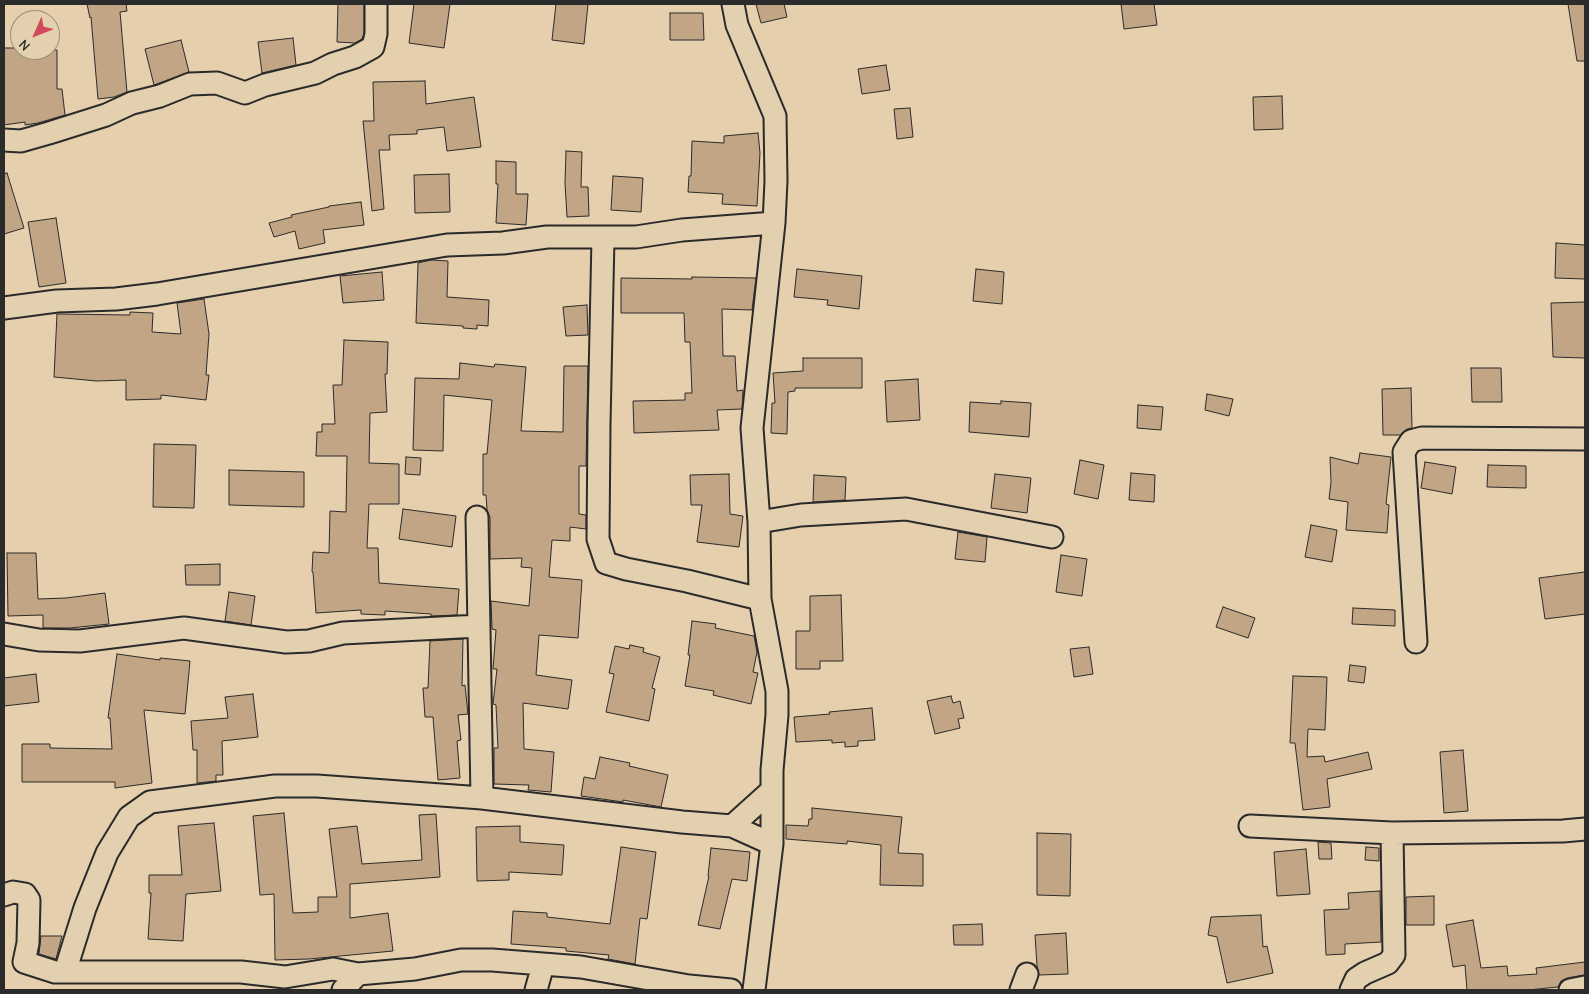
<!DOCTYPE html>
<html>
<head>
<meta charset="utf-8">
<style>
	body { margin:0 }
	#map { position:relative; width:1589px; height:994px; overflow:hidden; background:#e6cfac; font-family:"Comic Neue",sans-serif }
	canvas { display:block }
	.frame { position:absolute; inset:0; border:5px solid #2b2b2b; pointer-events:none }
	.north { position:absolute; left:10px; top:10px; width:50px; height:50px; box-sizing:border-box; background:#e3d0ae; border:1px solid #998e7a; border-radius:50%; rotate:226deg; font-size:14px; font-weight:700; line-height:20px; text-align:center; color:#2b2b2b }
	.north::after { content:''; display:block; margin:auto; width:18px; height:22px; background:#d1495b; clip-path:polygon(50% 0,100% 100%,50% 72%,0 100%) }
</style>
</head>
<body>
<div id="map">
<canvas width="1589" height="994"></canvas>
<div class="frame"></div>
<div class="north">N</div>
</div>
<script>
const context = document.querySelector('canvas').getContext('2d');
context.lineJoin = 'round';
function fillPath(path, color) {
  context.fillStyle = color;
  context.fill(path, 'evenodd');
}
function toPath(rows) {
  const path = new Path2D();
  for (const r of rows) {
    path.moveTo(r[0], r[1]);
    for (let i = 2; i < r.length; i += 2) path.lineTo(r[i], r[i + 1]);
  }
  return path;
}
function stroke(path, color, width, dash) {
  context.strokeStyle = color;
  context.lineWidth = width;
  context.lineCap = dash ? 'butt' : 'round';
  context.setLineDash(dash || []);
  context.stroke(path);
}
const building = toPath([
	[87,4,126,4,127,11,120,12,127,92,114,97,98,99,91,17,90,18,87,4],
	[338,4,364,4,364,33,362,39,355,43,337,42,338,4],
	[414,4,450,4,444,48,409,43,414,4],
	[556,4,588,4,584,44,552,40,556,4],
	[756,4,784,4,787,17,761,23,756,4],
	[1121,4,1154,4,1157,25,1124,29,1121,4],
	[1568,4,1585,4,1585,61,1577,61,1568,4],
	[670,13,703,13,704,40,670,40,670,13],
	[293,38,296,65,262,73,258,42,293,38],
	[181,40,189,72,154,85,145,49,181,40],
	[4,48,20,48,20,50,57,50,57,89,62,89,65,115,38,123,25,125,25,122,4,125,4,48],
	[886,65,890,90,862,94,858,69,886,65],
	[425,81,426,104,474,97,481,147,447,151,444,127,417,130,417,134,389,135,390,150,379,150,384,209,372,211,363,121,374,121,373,82,425,81],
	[1282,96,1283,129,1254,130,1253,97,1282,96],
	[910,108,913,137,897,139,894,109,910,108],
	[758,133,760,153,757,206,722,204,723,194,688,192,689,176,691,176,692,141,724,143,724,136,758,133],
	[566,151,582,152,581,187,588,187,589,216,567,217,565,183,566,151],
	[496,161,516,162,516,194,528,194,526,225,496,223,498,184,496,184,496,161],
	[7,173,24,228,4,234,4,174,7,173],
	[449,174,450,212,415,213,414,175,449,174],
	[613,176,643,178,641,212,611,210,613,176],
	[361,202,364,225,323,230,325,243,299,249,295,231,274,237,269,223,292,217,291,215,329,207,329,206,361,202],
	[56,218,66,283,39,287,28,222,56,218],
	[1556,243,1585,245,1585,279,1555,278,1556,243],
	[431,260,448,261,447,297,489,300,488,326,477,325,477,329,463,328,463,326,416,323,418,263,431,260],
	[797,269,862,276,859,309,827,305,828,300,794,297,797,269],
	[976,269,1004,272,1002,304,973,301,976,269],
	[382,272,384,300,343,303,340,276,382,272],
	[692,277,756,278,752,310,722,309,723,356,735,356,737,391,743,390,742,409,717,410,719,430,634,433,633,401,685,400,685,393,692,393,690,342,685,342,684,313,621,313,621,278,692,279,692,277],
	[204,299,209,334,206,375,209,375,206,400,161,395,161,399,126,400,126,380,97,381,54,377,57,314,130,315,130,312,153,313,152,332,181,334,177,303,204,299],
	[1585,302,1585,358,1553,357,1551,303,1585,302],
	[587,305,588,335,566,336,563,307,587,305],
	[344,340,388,342,387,374,385,374,387,412,370,413,369,463,399,464,399,504,369,504,367,548,378,548,379,583,459,589,457,615,431,616,431,614,385,611,385,615,361,614,361,610,316,613,313,572,312,572,313,552,329,553,330,511,346,512,347,456,316,456,317,432,322,432,322,424,335,424,333,385,342,385,344,340],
	[803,358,862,358,862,388,795,388,795,391,788,392,787,434,771,433,772,403,775,403,773,373,803,371,803,358],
	[460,363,494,367,495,364,526,367,521,431,563,432,564,366,588,366,586,466,579,466,579,514,586,515,586,529,570,527,570,541,552,540,549,577,582,580,578,638,539,635,536,675,572,680,568,709,523,703,524,749,554,752,551,792,528,790,529,785,494,784,494,748,498,748,496,705,493,704,497,669,493,669,496,630,492,629,491,601,529,606,532,568,521,567,522,558,490,559,490,517,487,510,486,495,483,495,483,454,487,454,492,400,444,395,443,451,413,450,415,378,459,379,460,363],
	[1471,368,1501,368,1502,402,1472,402,1471,368],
	[918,379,920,420,887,422,885,381,918,379],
	[1411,388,1412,428,1407,429,1400,435,1383,435,1382,389,1411,388],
	[1207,394,1233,399,1229,416,1205,410,1207,394],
	[1001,401,1031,403,1029,437,969,432,970,402,1001,404,1001,401],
	[1138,405,1163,407,1161,430,1137,428,1138,405],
	[154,444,196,445,194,508,153,507,154,444],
	[1360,453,1391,457,1386,504,1389,505,1387,533,1346,530,1348,502,1329,499,1331,482,1330,457,1358,464,1360,453],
	[406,457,421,458,420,475,405,474,406,457],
	[1080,460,1104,465,1098,499,1074,494,1080,460],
	[1425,462,1456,467,1452,494,1421,488,1425,462],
	[1488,465,1526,466,1526,488,1487,487,1488,465],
	[229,470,304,472,304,507,229,505,229,470],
	[1131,473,1155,475,1154,502,1129,500,1131,473],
	[729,474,730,514,743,516,739,547,697,542,702,505,691,505,690,475,729,474],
	[995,474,1031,478,1027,513,991,508,995,474],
	[814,475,846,477,845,500,813,502,814,475],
	[403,509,456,516,452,547,399,539,403,509],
	[1311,525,1337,530,1332,562,1305,557,1311,525],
	[958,532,987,537,985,562,955,559,958,532],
	[7,553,36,553,38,599,66,598,105,593,109,624,70,628,43,628,43,615,8,616,7,553],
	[1061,555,1087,559,1082,596,1056,592,1061,555],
	[220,564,220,585,186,585,185,565,220,564],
	[1585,572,1585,614,1545,619,1539,578,1585,572],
	[229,592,255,596,251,625,225,621,229,592],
	[841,595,843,661,820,661,820,669,796,669,796,631,810,631,810,596,841,595],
	[1223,607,1255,618,1248,638,1216,627,1223,607],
	[1353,608,1395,610,1395,626,1352,624,1353,608],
	[692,621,716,624,715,628,754,636,757,652,753,672,758,673,751,704,713,695,714,691,685,686,690,655,688,655,692,621],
	[463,639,462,686,465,685,468,714,458,715,461,740,457,741,460,778,438,780,433,717,425,717,423,688,428,688,430,641,463,639],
	[630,645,644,648,643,652,660,657,652,688,655,689,649,721,606,712,614,674,609,673,615,646,629,649,630,645],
	[1089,647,1093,674,1074,677,1070,649,1089,647],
	[117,654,160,660,160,658,190,661,185,714,144,710,152,783,115,788,115,782,22,782,22,744,50,744,50,748,112,749,110,718,108,718,117,654],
	[1350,665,1366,667,1364,683,1348,681,1350,665],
	[36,674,39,702,4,706,4,678,36,674],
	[1293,676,1327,677,1325,730,1308,729,1307,757,1324,756,1325,762,1368,752,1372,769,1327,779,1330,807,1303,810,1295,743,1290,743,1293,676],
	[253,694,258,737,222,741,223,775,216,775,216,781,197,783,197,750,193,750,191,721,228,718,225,697,253,694],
	[951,696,953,703,960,701,964,718,958,719,960,728,935,734,927,701,951,696],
	[872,708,875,740,858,741,858,746,845,747,845,742,832,743,832,740,796,742,794,717,830,714,829,712,872,708],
	[1463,750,1468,811,1444,813,1440,752,1463,750],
	[600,757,630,763,629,766,668,775,661,807,623,800,623,802,581,796,584,777,595,779,600,757],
	[812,808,902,817,898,853,923,854,923,886,880,885,881,845,847,841,847,844,786,839,786,825,808,826,809,819,812,819,812,808],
	[284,813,293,913,318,912,318,897,337,897,329,829,357,826,362,864,422,860,419,815,436,814,440,877,350,884,350,918,388,913,393,951,309,959,275,960,274,894,260,895,253,816,284,813],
	[214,823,221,891,186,894,183,941,148,939,151,893,149,893,149,875,182,875,178,826,214,823],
	[520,826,520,842,564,845,562,875,509,872,509,880,477,881,476,827,520,826],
	[1037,833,1071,834,1070,896,1037,895,1037,833],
	[1318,842,1331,843,1332,859,1319,859,1318,842],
	[621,847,656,852,647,919,640,918,635,964,608,959,609,955,566,951,566,948,511,944,513,911,547,913,547,917,610,924,621,847],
	[1366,847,1379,848,1379,861,1365,860,1366,847],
	[711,848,750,852,747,881,732,879,720,929,698,925,709,876,708,876,711,848],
	[1306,849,1310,894,1277,896,1274,852,1306,849],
	[1380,891,1381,942,1345,944,1345,954,1326,955,1324,910,1349,909,1348,893,1380,891],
	[1434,896,1434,925,1406,925,1406,897,1434,896],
	[1261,915,1263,947,1267,946,1273,973,1227,983,1217,937,1208,935,1211,917,1261,915],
	[1473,920,1481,968,1507,966,1508,976,1537,974,1536,968,1585,962,1585,975,1567,978,1561,981,1558,987,1528,990,1467,990,1465,965,1453,967,1446,925,1473,920],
	[982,924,983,945,954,945,953,925,982,924],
	[1066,933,1068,974,1039,975,1037,966,1035,935,1066,933],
	[41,936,62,936,56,959,39,954,41,936]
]);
const minor = toPath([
	[733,4,737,25,775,116,776,181,774,223,752,428,759,522,760,599,777,691,777,715,772,770,772,844,754,990],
	[4,140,21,141,49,133,106,115,132,103,160,96,190,84,217,83,245,93,265,85,315,73,333,64,355,57,373,47,376,34,376,4],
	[603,238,599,424,598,539,606,563,626,569,687,581,760,599],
	[4,308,57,301,116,299,157,294,447,245,503,243,547,237,636,237,682,230,774,223],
	[477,517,482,798],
	[759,522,801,515,906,509,1052,537],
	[4,634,39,640,80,641,184,628,286,642,309,641,343,633,479,626],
	[1416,642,1404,452,1411,441,1422,438,1585,439],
	[732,826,772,790],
	[1250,826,1392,833,1563,831,1585,829],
	[4,895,13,892,25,894,29,900,28,943,24,962,55,972,241,972,285,977,333,969,358,974,415,969,461,960,492,960,581,967,689,986,731,990],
	[65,972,85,908,107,853,129,817,150,802,275,786,317,786,482,798,682,822,732,826,772,844],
	[343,990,358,974],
	[536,990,543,965],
	[1021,990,1027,974],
	[1351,990,1356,979,1365,973,1388,963,1394,955,1392,833],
	[1570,990,1585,987]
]);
fillPath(building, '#c2a585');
stroke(building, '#2b2b2b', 1);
stroke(minor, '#2b2b2b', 25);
stroke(minor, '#e3d0ae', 21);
</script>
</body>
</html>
